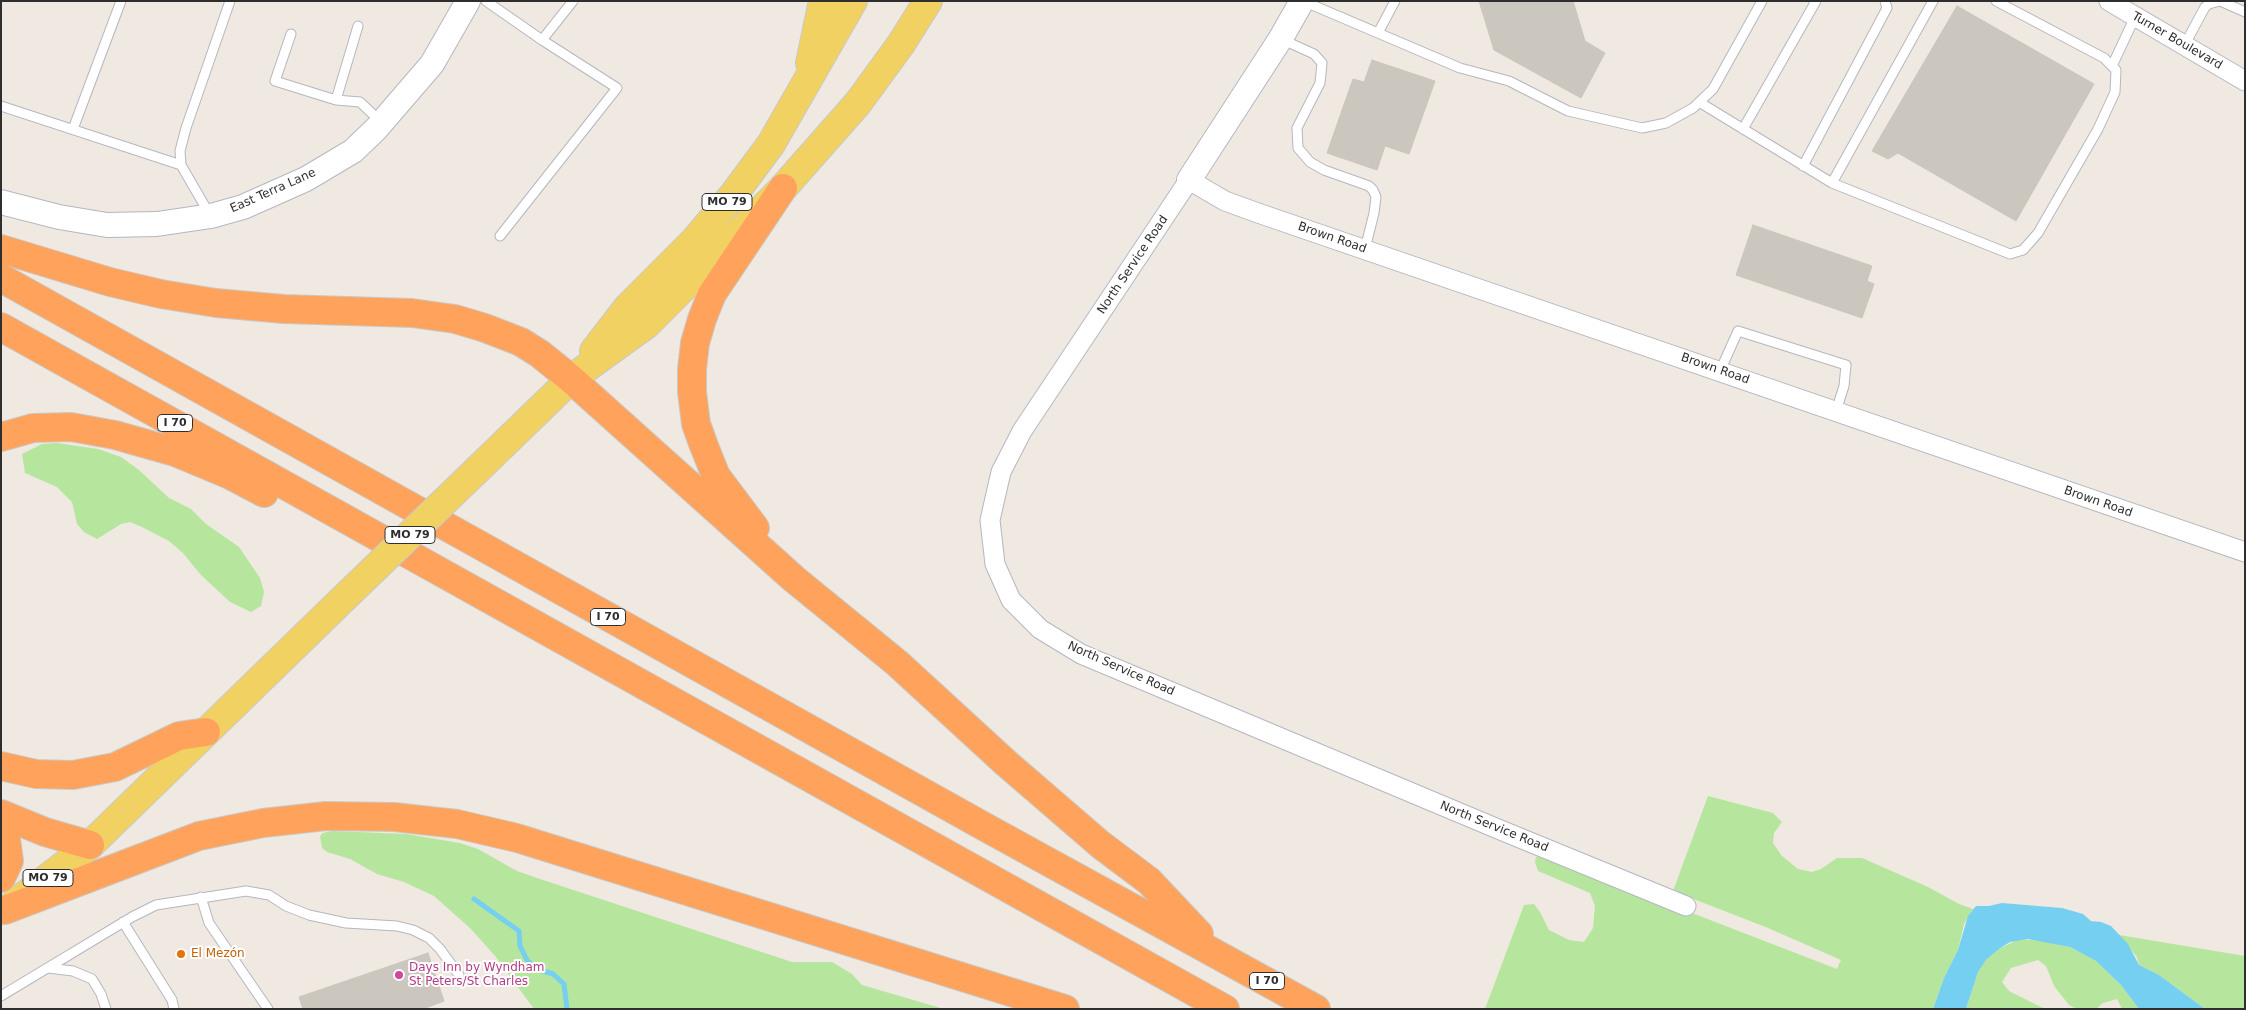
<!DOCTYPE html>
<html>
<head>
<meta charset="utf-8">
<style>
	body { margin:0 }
	#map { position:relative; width:2246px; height:1010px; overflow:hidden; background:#efe9e1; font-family:"DejaVu Sans",sans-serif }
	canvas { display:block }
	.frame { position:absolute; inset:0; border:2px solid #2e2e2e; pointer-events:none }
</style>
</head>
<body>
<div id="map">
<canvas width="2246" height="1010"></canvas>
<div class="frame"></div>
</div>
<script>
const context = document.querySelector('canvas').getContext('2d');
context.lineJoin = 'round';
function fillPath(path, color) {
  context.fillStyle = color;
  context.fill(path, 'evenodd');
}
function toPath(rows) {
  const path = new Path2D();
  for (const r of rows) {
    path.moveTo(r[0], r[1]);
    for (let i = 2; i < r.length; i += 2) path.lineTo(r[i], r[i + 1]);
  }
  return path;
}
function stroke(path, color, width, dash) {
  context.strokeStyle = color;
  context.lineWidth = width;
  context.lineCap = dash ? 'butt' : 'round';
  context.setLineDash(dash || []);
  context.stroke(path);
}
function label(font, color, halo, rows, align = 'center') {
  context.font = font + ' "DejaVu Sans",sans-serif';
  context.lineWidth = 4;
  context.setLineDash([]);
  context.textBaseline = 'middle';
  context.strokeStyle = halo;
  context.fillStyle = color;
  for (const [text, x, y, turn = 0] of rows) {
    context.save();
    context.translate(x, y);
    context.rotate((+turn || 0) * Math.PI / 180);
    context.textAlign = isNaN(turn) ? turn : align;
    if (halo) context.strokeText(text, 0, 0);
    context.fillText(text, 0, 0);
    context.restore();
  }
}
const green = toPath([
	[57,443,98,449,121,457,139,470,169,498,191,509,206,524,239,547,260,578,264,592,261,606,251,612,230,602,200,574,183,553,169,541,142,527,130,522,121,524,97,539,84,532,77,524,72,502,57,487,25,473,22,454,42,444],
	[1708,796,1773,813,1782,822,1774,833,1773,843,1782,856,1798,869,1812,872,1821,869,1837,858,1862,858,1928,887,1959,904,1973,909,1964,924,1958,950,1944,978,1933,1009,1485,1009,1524,905,1534,904,1540,912,1549,930,1569,940,1584,942,1593,928,1595,906,1590,893,1538,871,1535,862,1536,857,1542,855,1837,969,1841,960,1768,928,1673,891],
	[332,831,406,834,460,843,478,849,517,871,540,879,792,962,832,962,852,974,862,985,944,1009,534,1009,496,957,471,929,434,896,404,882,377,874,350,859,327,852,322,848,320,836,323,833],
	[2119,935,2245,956,2245,1009,2205,1009,2159,975,2139,965,2137,957],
	[2019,939,2043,941,2070,947,2096,961,2121,985,2139,1009,2122,1009,2117,999,2103,1003,2096,1009,2077,1009,2069,1005,2054,986,2046,966,2038,960,2011,968,2002,982,2009,991,2045,1009,1966,1009,1978,972,1986,960,1999,949]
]);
const water = toPath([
	[2002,903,2062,908,2083,914,2091,921,2101,922,2111,926,2128,944,2139,965,2159,975,2205,1009,2139,1009,2121,985,2096,961,2070,947,2028,939,2010,942,1999,949,1986,960,1978,972,1966,1009,1933,1009,1944,978,1958,950,1968,916,1976,906,1989,906]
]);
const stream = toPath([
	[474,899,519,931,520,946,527,960,537,969,553,974,564,984,567,1009]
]);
const building = toPath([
	[1479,1,1573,1,1585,41,1605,53,1581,98,1494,50,1479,1],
	[1957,6,2094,84,2016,221,1898,153,1888,159,1872,151,1957,6],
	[1372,60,1435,81,1409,154,1385,146,1377,170,1327,153,1353,79,1364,82,1372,60],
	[1753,225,1872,266,1867,281,1874,284,1862,318,1736,275,1753,225],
	[428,953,444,1001,423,1009,303,1009,299,997,428,953]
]);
const service = toPath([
	[486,1,542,40,573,1],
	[1303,1,1460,68,1509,81,1568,111,1642,128,1666,123,1693,108,1713,89,1762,1],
	[1378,33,1395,1],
	[291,34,275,81,336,100,360,102,381,122],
	[1281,39,1314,54,1322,63,1320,83,1297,128,1298,148,1310,162,1324,170,1369,186,1373,190,1376,197,1374,213,1365,249],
	[2184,46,2205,7,2209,4,2220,1,2245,12],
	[2112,66,2135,17],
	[336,100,358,26],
	[1699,102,1832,183,2010,254,2023,250,2038,233,2098,129,2115,92,2116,70,2104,58,1996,1],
	[1,106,181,165],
	[73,129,121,1],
	[1743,129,1816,1],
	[1803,166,1887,8,1885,1],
	[1832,183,1933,1],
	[210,215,181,165,180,151,186,128,230,1],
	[500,236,617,88,542,40],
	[1720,371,1738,331,1846,365,1844,386,1836,411],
	[201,897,209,923,268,1009],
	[123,922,172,1000,174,1009],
	[48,968,73,971,92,979,101,994,106,1009],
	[1,996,132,917,156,905,246,891,269,895,286,906,309,915,346,923,397,926,413,930,429,938,440,949,459,975]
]);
const minor = toPath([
	[2109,1,2245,81],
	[1686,906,1498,829,1081,654,1040,629,1011,600,995,564,990,520,1001,472,1022,431,1189,180,1225,201,1258,213,2245,552]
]);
const tertiary = toPath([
	[1189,180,1281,38,1302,1],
	[1,202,59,217,107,225,157,224,211,216,243,207,306,179,353,151,376,129,432,64,468,1]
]);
const primary = toPath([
	[810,63,823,1],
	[594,351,628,307,694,241,734,194,771,144,853,1],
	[476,471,571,379,647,324,783,188,858,103,901,44,928,1],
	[15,903,90,845,343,599]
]);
const motorway = toPath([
	[1,249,110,282,161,294,216,303,284,309,412,313,455,319,485,328,521,342,540,354,571,379,794,579,897,663,1006,763,1101,845,1149,881,1199,934],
	[1,278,985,827,1316,1009],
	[1,327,1225,1009],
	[1,437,33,428,71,427,115,435,175,452,230,475,264,493],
	[755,528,716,476,704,446,696,424,692,392,692,369,695,343,702,319,712,294,783,188],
	[1,766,36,774,73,775,115,767,179,736,206,732],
	[1,814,45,832,90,845],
	[1,831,6,839,9,861,1,878],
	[5,910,199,836,263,823,326,816,394,817,457,824,517,838,1065,1009]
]);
const primaryBridge = toPath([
	[343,599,476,471]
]);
const markers = [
	[181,954,5,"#e8710a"],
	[399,975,5,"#d1479c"]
];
const shields = [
	[727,202,50],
	[175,423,35],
	[410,535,50],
	[608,617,35],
	[48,878,50],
	[1267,981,35]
];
const shieldNames = [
	["MO 79",727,202],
	["I 70",175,423],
	["MO 79",410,535],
	["I 70",608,617],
	["MO 79",48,878],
	["I 70",1267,981]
];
const streetNames = [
	["Turner Boulevard",2177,41,30],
	["East Terra Lane",273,191,-24],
	["Brown Road",1332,238,19],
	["North Service Road",1133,265,-56],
	["Brown Road",1715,369,19],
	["Brown Road",2098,502,19],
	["North Service Road",1121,669,24],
	["North Service Road",1494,827,22]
];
const foodNames = [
	["El Mezón",191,954]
];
const hotelNames = [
	["Days Inn by Wyndham",409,968],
	["St Peters/St Charles",409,982]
];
fillPath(green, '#b6e59e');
fillPath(water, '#75cff0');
stroke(stream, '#75cff0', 5);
fillPath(building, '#cbc7bf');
stroke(building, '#cbc5ba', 1);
stroke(service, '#b4b7c1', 11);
stroke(minor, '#b4b7c1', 21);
stroke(tertiary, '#b4b7c1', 26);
stroke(primary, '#c9c9c9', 30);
stroke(motorway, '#c9c9c9', 30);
stroke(service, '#fff', 9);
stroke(minor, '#fff', 19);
stroke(tertiary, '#fff', 24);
stroke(primary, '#f2d163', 28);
stroke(motorway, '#ffa35c', 28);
stroke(primaryBridge, '#c9c9c9', 30, []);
stroke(primaryBridge, '#f2d163', 28);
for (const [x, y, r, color] of markers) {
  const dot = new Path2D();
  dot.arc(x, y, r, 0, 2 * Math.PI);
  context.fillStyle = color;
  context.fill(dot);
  stroke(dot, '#fff', 2);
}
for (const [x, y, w] of shields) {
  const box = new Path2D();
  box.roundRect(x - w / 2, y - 8.5, w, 17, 4);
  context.fillStyle = '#fff';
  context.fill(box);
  stroke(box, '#2e2e2e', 1);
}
label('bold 11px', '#2e2e2e', null, shieldNames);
label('12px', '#2e2e2e', '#fff', streetNames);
label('12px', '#c56008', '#fff', foodNames, 'left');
label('12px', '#b23c85', '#fff', hotelNames, 'left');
</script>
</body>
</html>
